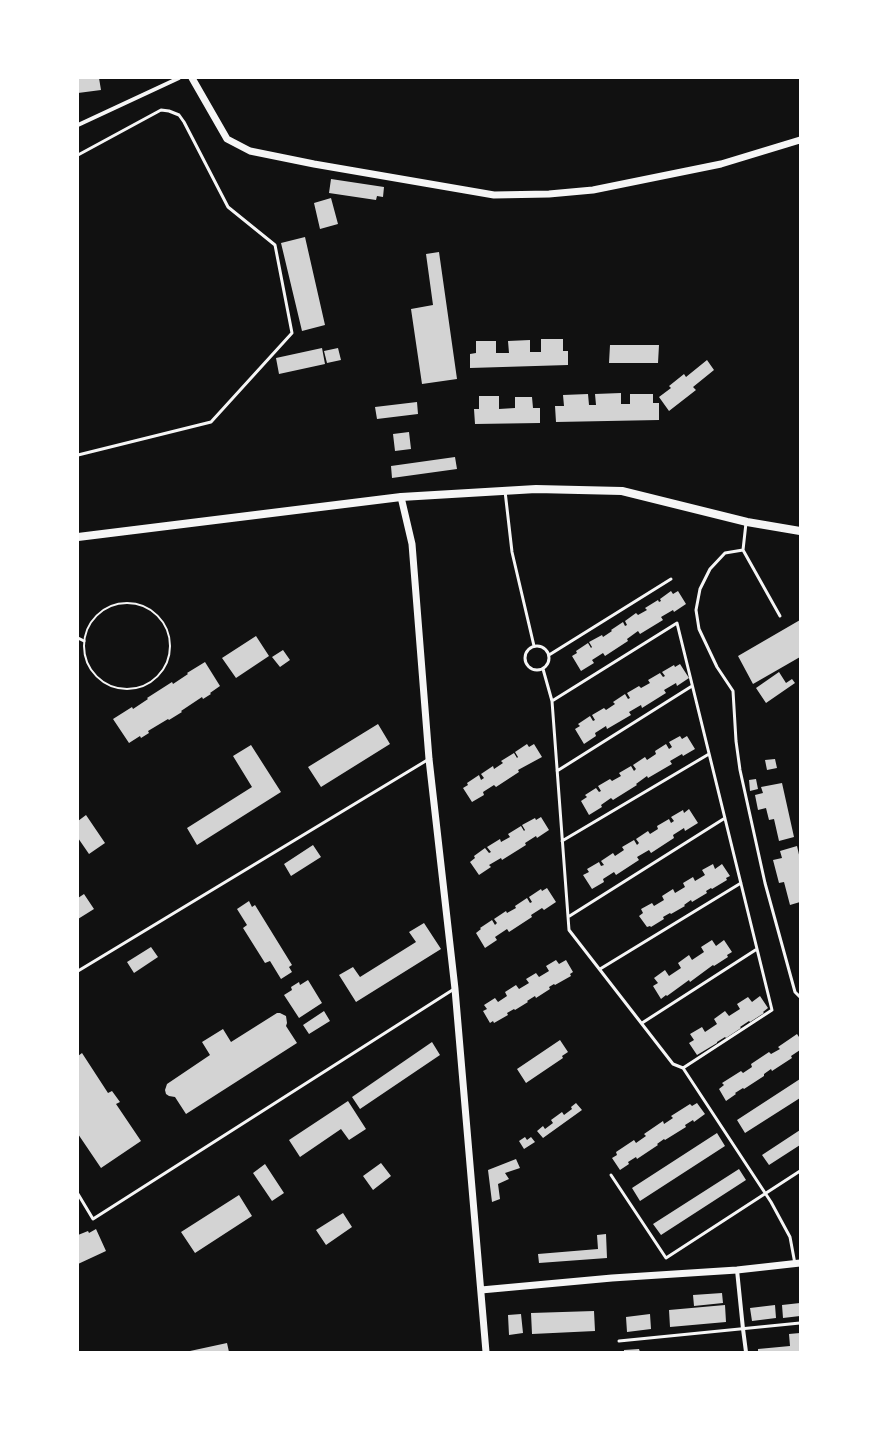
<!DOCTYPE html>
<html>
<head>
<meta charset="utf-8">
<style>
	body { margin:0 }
	#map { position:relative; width:878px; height:1430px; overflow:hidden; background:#111; font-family:"Open Sans",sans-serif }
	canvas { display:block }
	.frame { position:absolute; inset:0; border:79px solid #fff; pointer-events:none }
</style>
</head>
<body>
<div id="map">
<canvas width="878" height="1430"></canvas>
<div class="frame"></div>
</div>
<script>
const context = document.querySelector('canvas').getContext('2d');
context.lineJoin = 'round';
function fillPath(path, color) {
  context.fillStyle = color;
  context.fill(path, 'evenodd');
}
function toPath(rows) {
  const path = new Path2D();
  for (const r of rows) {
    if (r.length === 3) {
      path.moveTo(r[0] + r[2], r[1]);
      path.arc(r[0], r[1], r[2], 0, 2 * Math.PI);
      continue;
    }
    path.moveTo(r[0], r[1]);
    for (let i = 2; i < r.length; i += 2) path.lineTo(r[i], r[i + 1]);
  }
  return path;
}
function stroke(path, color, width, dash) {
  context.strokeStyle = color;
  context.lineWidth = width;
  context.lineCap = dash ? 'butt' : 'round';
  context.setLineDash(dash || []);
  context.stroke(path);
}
const building = toPath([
	[78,78,99,78,101,90,78,93],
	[331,179,384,187,383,197,377,196,376,200,329,193],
	[331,198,338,224,320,229,314,203],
	[305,237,325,325,302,331,281,243],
	[439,252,457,379,422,384,411,309,433,305,426,254],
	[541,339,563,339,563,351,568,351,568,365,470,368,470,354,476,353,476,341,496,341,496,353,509,353,508,341,530,340,530,352,541,352],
	[610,345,659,345,658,363,609,363],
	[322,348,325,364,279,374,276,358],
	[338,348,341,360,327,363,324,351],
	[707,360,714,370,693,387,696,390,669,411,659,397,671,388,669,386,684,374,686,377],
	[621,393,621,404,630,404,630,394,653,394,653,403,659,403,659,420,556,422,555,406,564,406,563,395,588,394,589,405,596,405,595,394],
	[479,396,499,396,499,409,515,408,515,397,532,397,533,408,540,408,540,423,475,424,474,409,479,409],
	[417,402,418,414,377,419,375,407],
	[409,432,411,449,395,451,393,434],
	[455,457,457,469,392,478,391,466],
	[671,591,673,594,678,591,686,604,674,612,673,610,661,617,663,620,640,634,638,631,627,639,628,641,605,656,603,653,592,660,594,663,581,671,572,656,577,653,576,651,588,643,591,648,592,647,589,642,602,635,603,637,612,631,611,630,623,622,625,626,627,625,625,621,636,613,638,615,647,610,645,608,658,600,659,602,661,601,660,599],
	[800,620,800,657,753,684,738,656],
	[256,636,269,656,236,678,222,658],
	[283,650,290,660,280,667,272,657],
	[205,662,220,686,210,693,211,694,203,699,202,697,181,711,182,712,169,720,168,719,148,731,149,733,141,738,140,736,129,743,113,719,132,707,133,709,148,699,147,698,172,682,173,684,188,674,187,673],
	[680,664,689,678,677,686,676,683,664,690,666,693,642,708,641,705,629,712,631,715,607,729,606,726,595,733,596,736,584,744,575,729,580,726,578,724,590,716,593,721,595,720,592,715,604,708,606,710,615,704,613,702,625,694,628,699,630,698,627,693,639,686,641,688,650,683,648,680,660,673,663,677,665,676,662,672,674,665,675,667],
	[779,672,786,683,792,679,795,683,766,703,756,688],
	[378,724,390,744,321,787,308,767],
	[680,736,682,739,687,736,695,749,683,756,682,754,670,761,672,764,648,778,647,776,636,784,637,785,613,800,611,798,601,805,602,807,589,815,581,801,587,797,585,795,596,788,599,792,601,791,598,786,610,779,612,781,621,776,619,773,631,766,634,771,636,769,633,765,645,757,647,760,656,754,655,751,666,744,669,749,672,747,669,742],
	[527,744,529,747,534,744,542,757,518,770,519,772,496,787,494,785,483,792,484,795,472,802,463,788,468,785,467,783,479,775,481,780,484,778,481,774,493,766,494,769,503,763,501,761,514,753,517,758,518,757,515,752],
	[251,745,281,792,197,845,187,828,252,787,233,756],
	[775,759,777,768,767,770,765,760],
	[756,779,758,789,750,791,749,780],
	[782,783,794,837,779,841,774,819,769,820,766,808,758,810,755,795,763,793,761,787],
	[689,809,698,823,685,831,684,828,673,835,674,838,651,853,649,850,637,857,639,860,616,875,614,872,603,879,604,882,592,889,583,875,589,872,587,869,599,862,601,866,604,865,601,861,613,853,615,856,624,850,622,847,634,840,637,845,639,843,636,839,648,831,650,834,658,829,657,826,669,819,671,823,674,821,671,817,683,810,684,813],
	[86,815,105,843,89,854,78,838,78,821],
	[541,817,549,830,537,838,536,836,525,843,526,845,502,860,501,858,489,865,491,867,479,875,470,862,475,858,474,856,485,848,489,853,491,852,487,847,500,839,501,842,510,837,508,834,521,826,524,831,525,830,522,825,535,818,536,820],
	[313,845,321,857,291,876,284,864],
	[797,846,800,859,800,902,790,905,784,882,779,883,773,860,782,858,780,851],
	[713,864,715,869,722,864,730,876,726,878,727,880,712,889,711,888,706,891,707,893,692,902,691,900,684,905,685,906,671,914,670,913,663,917,664,919,651,927,650,926,647,927,639,916,643,913,641,909,652,903,654,906,664,900,662,896,673,889,675,893,685,887,683,883,693,877,695,881,705,875,702,870],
	[547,888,556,902,544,910,542,908,531,915,532,917,509,932,507,929,495,937,497,940,485,948,476,933,481,929,480,928,492,920,495,925,497,923,494,919,506,911,507,913,516,908,515,906,527,898,530,903,532,902,529,897,541,889,542,891],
	[84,894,94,909,78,919,78,898],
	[249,901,252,907,255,905,292,965,289,967,292,972,281,979,270,961,265,963,243,928,247,925,237,909],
	[424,923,441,949,356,1002,339,975,353,967,360,977,416,942,409,932],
	[712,940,716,946,724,940,732,952,727,955,728,957,714,966,713,965,690,982,689,980,667,996,666,995,661,999,653,986,658,983,654,978,665,970,669,976,681,968,678,963,689,955,692,960,704,952,701,947],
	[151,947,158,957,134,973,127,962],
	[556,960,559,964,566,960,573,972,570,974,571,976,555,985,554,984,549,987,550,989,536,998,535,996,527,1001,528,1002,515,1010,514,1009,507,1013,508,1015,494,1023,493,1021,490,1023,483,1011,487,1009,484,1005,495,998,498,1002,507,996,505,992,516,985,519,989,529,983,526,979,536,973,539,977,549,971,546,966],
	[308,980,322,1003,299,1018,284,995,292,990,291,987,299,982,300,985],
	[760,996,768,1008,763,1012,764,1013,750,1022,749,1021,740,1027,741,1028,726,1038,725,1037,717,1042,717,1043,697,1055,689,1043,694,1040,690,1034,702,1027,705,1032,717,1024,714,1019,725,1011,729,1016,740,1009,737,1004,748,997,752,1002],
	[324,1011,330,1021,309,1034,303,1025],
	[277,1013,280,1013,286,1016,287,1023,286,1026,297,1043,186,1114,175,1097,169,1096,166,1094,165,1090,167,1084,210,1055,202,1042,223,1029,231,1042],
	[797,1034,799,1037,800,1036,800,1050,791,1056,792,1058,772,1071,771,1069,764,1074,764,1076,744,1089,743,1088,735,1093,736,1094,726,1101,719,1089,724,1085,722,1083,741,1071,743,1073,752,1067,751,1064,769,1052,771,1054,780,1049,778,1047],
	[560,1040,568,1052,562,1056,563,1058,526,1083,517,1069],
	[432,1042,440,1055,360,1109,352,1097],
	[82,1053,108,1093,112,1091,120,1102,116,1104,141,1141,101,1168,78,1134,78,1056],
	[800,1079,800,1098,745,1133,737,1120],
	[348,1101,366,1129,349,1140,341,1129,300,1157,289,1140],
	[576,1103,582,1110,543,1138,537,1131,543,1126,545,1129,553,1123,551,1120,562,1112,564,1115,572,1109,571,1107],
	[697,1103,705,1114,694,1122,693,1120,685,1125,686,1127,665,1140,664,1139,657,1144,658,1145,637,1159,636,1157,628,1162,629,1164,620,1170,612,1158,617,1155,616,1152,634,1140,636,1143,646,1136,644,1134,663,1121,664,1124,673,1118,671,1116,690,1104,692,1106],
	[800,1130,800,1145,769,1165,762,1155],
	[717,1133,725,1146,640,1201,632,1188],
	[525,1137,527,1140,531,1137,535,1142,524,1149,519,1141],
	[516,1159,520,1168,505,1173,509,1179,498,1184,500,1199,492,1202,488,1170],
	[381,1163,391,1176,373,1190,363,1176],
	[265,1164,284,1193,272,1201,253,1173],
	[739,1169,746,1180,661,1235,653,1224],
	[239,1195,252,1216,195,1253,181,1232],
	[343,1213,352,1227,326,1245,316,1230],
	[96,1229,106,1251,78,1264,78,1235,88,1231,89,1233],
	[606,1234,607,1258,539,1263,538,1254,598,1249,597,1235],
	[722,1293,723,1303,694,1306,693,1295],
	[800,1303,800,1316,783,1318,782,1305],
	[725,1305,726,1322,670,1327,669,1310],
	[775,1305,776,1318,752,1321,750,1308],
	[594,1311,595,1331,532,1334,531,1313],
	[521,1314,523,1333,509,1335,508,1315],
	[650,1314,651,1329,627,1332,626,1317],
	[800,1333,800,1352,758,1352,758,1349,790,1346,789,1334],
	[227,1343,229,1352,190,1352,190,1351],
	[639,1349,640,1352,624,1352,624,1350]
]);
const path = toPath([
	[127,646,43]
]);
const service = toPath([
	[78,155,161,110,169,111,179,115,184,122,228,207,275,245,292,333,211,422,78,455],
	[505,491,512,552,534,646],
	[746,523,743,550,780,616],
	[743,550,725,553,710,569,700,589,696,610,699,629,717,667,733,691,736,741,740,770,765,883,795,992,800,997],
	[78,638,84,641],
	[537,658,12],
	[549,655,671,579],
	[543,669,552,701,569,930,673,1064,683,1068,771,1202,790,1237,795,1264],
	[552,701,677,623,772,1010,683,1068],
	[557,771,692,686],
	[562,841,709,754],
	[568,917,725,818],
	[600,969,741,883],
	[78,971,429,759],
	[642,1023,757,949],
	[611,1175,666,1258,800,1171],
	[78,1194,93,1219,454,989],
	[619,1341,800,1323]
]);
const minor = toPath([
	[78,125,179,78],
	[737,1270,743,1329,746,1352]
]);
const tertiary = toPath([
	[192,78,227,139,250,151,314,164,494,195,549,194,593,190,721,164,800,140],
	[401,497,412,544,429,759,455,989,486,1352],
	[481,1290,612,1278,737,1270,800,1263]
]);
const secondary = toPath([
	[78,537,401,497,536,489,622,491,747,522,800,531]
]);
fillPath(building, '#d3d3d3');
stroke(path, '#f5f5f5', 2);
stroke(service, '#f5f5f5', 3);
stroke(minor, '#f5f5f5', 4);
stroke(tertiary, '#f5f5f5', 7);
stroke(secondary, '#f5f5f5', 8);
</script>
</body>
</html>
